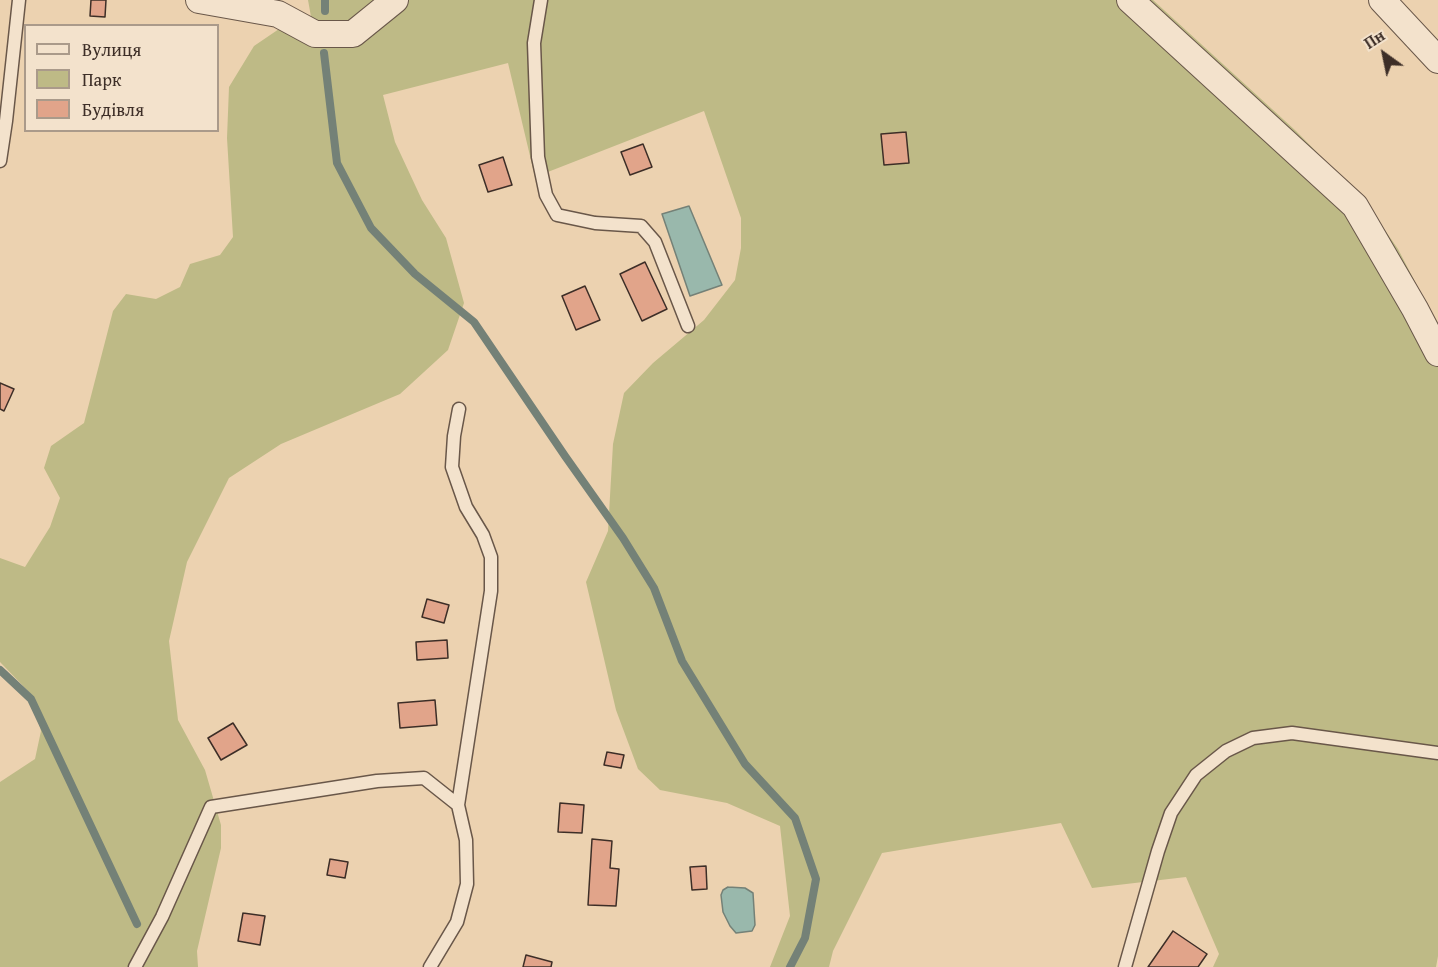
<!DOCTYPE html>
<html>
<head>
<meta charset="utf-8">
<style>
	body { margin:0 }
	#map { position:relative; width:1438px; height:967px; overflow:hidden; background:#ecd2b0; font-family:"Gentium Book Plus",serif }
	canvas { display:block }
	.legend { position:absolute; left:24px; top:24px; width:195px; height:108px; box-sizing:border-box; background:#f3e2cc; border:2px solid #aa9a8a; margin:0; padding:8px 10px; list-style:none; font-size:18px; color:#3d2e27 }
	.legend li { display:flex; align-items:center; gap:12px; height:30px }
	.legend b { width:30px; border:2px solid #aa9a8a }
	.north { position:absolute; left:1354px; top:24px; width:60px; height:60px; -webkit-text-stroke:4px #f3e2cc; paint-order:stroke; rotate:327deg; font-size:16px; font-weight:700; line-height:24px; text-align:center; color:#3d2e27 }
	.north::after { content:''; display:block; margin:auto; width:21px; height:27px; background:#3d2e27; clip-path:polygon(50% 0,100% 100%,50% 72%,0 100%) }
</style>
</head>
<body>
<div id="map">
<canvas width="1438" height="967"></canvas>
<ul class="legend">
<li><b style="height:8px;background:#f3e2cc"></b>Вулиця</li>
<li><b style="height:16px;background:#beba86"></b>Парк</li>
<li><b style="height:16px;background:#e1a48a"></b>Будівля</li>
</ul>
<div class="north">Пн</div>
</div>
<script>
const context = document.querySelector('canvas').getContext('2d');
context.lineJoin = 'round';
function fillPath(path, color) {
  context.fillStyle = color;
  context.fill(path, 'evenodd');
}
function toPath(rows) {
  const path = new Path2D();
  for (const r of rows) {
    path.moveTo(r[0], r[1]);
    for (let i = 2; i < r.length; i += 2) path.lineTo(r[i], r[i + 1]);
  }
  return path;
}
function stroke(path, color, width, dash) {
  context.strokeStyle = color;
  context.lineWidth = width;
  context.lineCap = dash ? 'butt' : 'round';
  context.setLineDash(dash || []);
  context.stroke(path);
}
const green = toPath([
	[308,0,1153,0,1296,131,1364,200,1398,249,1438,326,1438,956,1436,967,1213,967,1219,954,1186,877,1092,888,1061,823,882,853,833,951,829,967,770,967,790,916,780,826,727,803,660,790,638,769,616,710,586,582,608,531,613,444,624,393,653,363,704,320,735,280,741,248,741,218,704,111,535,177,508,63,383,95,395,142,422,200,446,238,464,303,448,350,400,394,281,444,229,478,187,562,169,641,178,720,205,770,221,825,221,848,197,951,198,967,0,967,0,782,35,759,41,731,30,693,0,662,0,558,25,567,50,527,60,498,44,468,51,446,84,423,113,311,126,294,156,299,180,287,190,264,220,255,233,237,227,138,229,87,254,46,279,29,315,39]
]);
const water = toPath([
	[689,206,722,285,690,296,662,214,689,206],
	[728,887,745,888,753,893,755,925,752,931,736,933,730,926,723,912,721,895,723,890,728,887]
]);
const stream = toPath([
	[325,0,325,11],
	[324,53,337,163,371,228,415,274,474,322,565,456,623,538,654,588,682,661,745,764,795,818,816,879,805,938,790,967],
	[0,670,31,699,137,924]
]);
const building = toPath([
	[91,0,106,0,105,17,90,16,91,0],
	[906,132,909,163,884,165,881,134,906,132],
	[643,144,652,167,630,175,621,152,643,144],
	[503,157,512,185,488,192,479,165,503,157],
	[645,262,667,309,642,321,620,274,645,262],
	[585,286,600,320,576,330,562,296,585,286],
	[0,383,14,389,4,411,0,409,0,383],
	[427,599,449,605,444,623,422,617,427,599],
	[447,640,448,658,417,660,416,642,447,640],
	[435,700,437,725,400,728,398,703,435,700],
	[233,723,247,745,221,760,208,738,233,723],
	[607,752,624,755,621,768,604,765,607,752],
	[560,803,584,805,582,833,558,832,560,803],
	[592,839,612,841,610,868,619,869,616,906,588,905,592,839],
	[330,859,348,862,345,878,327,875,330,859],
	[706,866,707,889,692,890,690,867,706,866],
	[243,913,265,916,260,945,238,941,243,913],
	[1173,931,1207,954,1198,967,1148,967,1173,931],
	[526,955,552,962,551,967,523,967,526,955]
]);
const lane = toPath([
	[541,0,534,43,538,157,546,195,557,215,595,223,641,226,655,242,688,326],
	[0,161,6,121,19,0],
	[135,967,162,917,211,807,377,781,424,778,458,805],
	[430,967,457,922,467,884,466,840,458,805,491,591,491,557,483,535,466,507,452,467,454,436,459,409],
	[1125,967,1158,851,1171,813,1196,775,1226,751,1253,738,1292,733,1438,753]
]);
const street = toPath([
	[199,0,278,14,315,34,353,34,395,0],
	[1130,0,1355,206,1415,309,1438,353],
	[1382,0,1438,60]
]);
fillPath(green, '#beba86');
fillPath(water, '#99b8ac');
stroke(water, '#748177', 1.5);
stroke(stream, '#748177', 8);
fillPath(building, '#e1a48a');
stroke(building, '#3d2e27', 1.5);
stroke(lane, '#695749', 15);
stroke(street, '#695749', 28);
stroke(lane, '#f3e2cc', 12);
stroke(street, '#f3e2cc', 26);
</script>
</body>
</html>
